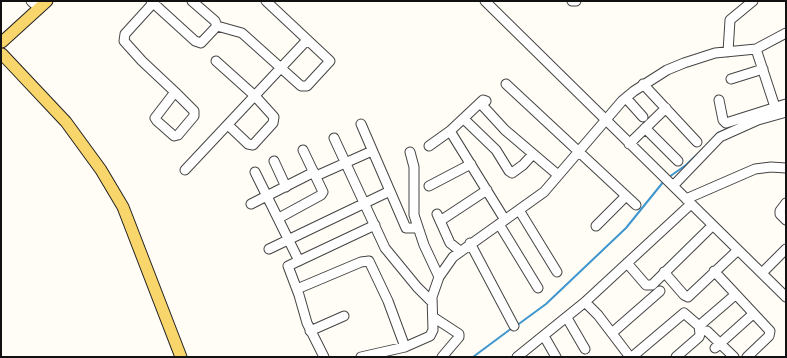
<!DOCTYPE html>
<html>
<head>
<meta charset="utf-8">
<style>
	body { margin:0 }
	#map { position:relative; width:787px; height:358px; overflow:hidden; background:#fffdf5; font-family:"Times New Roman",serif }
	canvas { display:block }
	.frame { position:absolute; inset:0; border:2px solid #111; pointer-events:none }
</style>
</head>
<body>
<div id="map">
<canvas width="787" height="358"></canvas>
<div class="frame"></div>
</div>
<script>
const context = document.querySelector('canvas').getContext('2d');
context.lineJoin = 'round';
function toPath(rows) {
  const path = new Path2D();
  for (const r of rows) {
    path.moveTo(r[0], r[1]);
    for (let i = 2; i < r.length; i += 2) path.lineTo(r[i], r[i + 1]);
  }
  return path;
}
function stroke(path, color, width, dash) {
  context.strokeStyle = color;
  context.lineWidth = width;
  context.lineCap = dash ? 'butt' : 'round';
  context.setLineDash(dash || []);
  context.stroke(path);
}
const stream = toPath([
	[718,133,741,123],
	[669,177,686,165,704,148],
	[516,326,546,304,626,228,664,181],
	[473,357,512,328]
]);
const minor = toPath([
	[31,1,39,8],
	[151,1,195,41,201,43,217,26,215,21,192,1],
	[155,1,125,34,124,41,142,61,175,92,194,111,194,116,178,135,174,136,157,121,155,118,175,92],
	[485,1,786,297],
	[572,1,576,1],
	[217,26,242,33,301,86,307,86,330,61,266,1],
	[756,49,775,107],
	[728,52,730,20,753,1],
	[216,61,255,96,274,117,273,123,253,145,248,144,228,125],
	[731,79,763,69],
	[506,84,636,205],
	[643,84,697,142],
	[626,98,643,117],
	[719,100,723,120,726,123,786,104],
	[482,105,505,130,558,175],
	[467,122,496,150,509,171,512,173,523,165,533,154],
	[361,124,406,228,417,228],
	[645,128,678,161],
	[450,131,505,220],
	[334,138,385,248,417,287,432,302],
	[629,144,666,108],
	[429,146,450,131,483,100,486,101],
	[410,152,414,167,414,215,424,245,439,277],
	[274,161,286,187],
	[185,170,307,40],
	[255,172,299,261],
	[316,176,372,151],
	[429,186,471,164],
	[673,186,720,137,758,120,786,112],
	[686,199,755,169,771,167,786,168],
	[786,203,780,211,780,214,786,220],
	[251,204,314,172],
	[519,210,557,272],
	[437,214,450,243,460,251],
	[279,218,321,195,323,192,303,150],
	[440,221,487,190],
	[499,224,538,288],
	[596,226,626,196],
	[470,243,514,326],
	[269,249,390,191],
	[627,263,646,285,652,285,712,226],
	[714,271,770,331,769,336,747,357],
	[664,272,684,295,688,297,738,250],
	[762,273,786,249],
	[297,289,361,262,369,261,388,301,405,347],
	[585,302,598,315,630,357],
	[433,317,459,334,459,337,442,357],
	[567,318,585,349],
	[310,331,344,316],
	[707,331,734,357],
	[612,333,660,291],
	[544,336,556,357],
	[715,348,753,314],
	[324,357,307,323,299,295,288,266,375,225],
	[361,357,405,347,430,336,433,330,432,297,439,277,453,257,544,192,622,101,634,91,667,70,684,63,715,53,756,49,786,33],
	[517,357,585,302,691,204],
	[632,357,684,313,699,326],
	[676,357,699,337,700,334,699,326,735,295]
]);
const major = toPath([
	[2,42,47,1],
	[2,54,66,122,101,170,123,207,181,357]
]);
stroke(stream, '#3f96cf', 2);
stroke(minor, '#444', 11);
stroke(major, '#222', 13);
stroke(minor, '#fff', 9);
stroke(major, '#f9d66b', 11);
</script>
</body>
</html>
